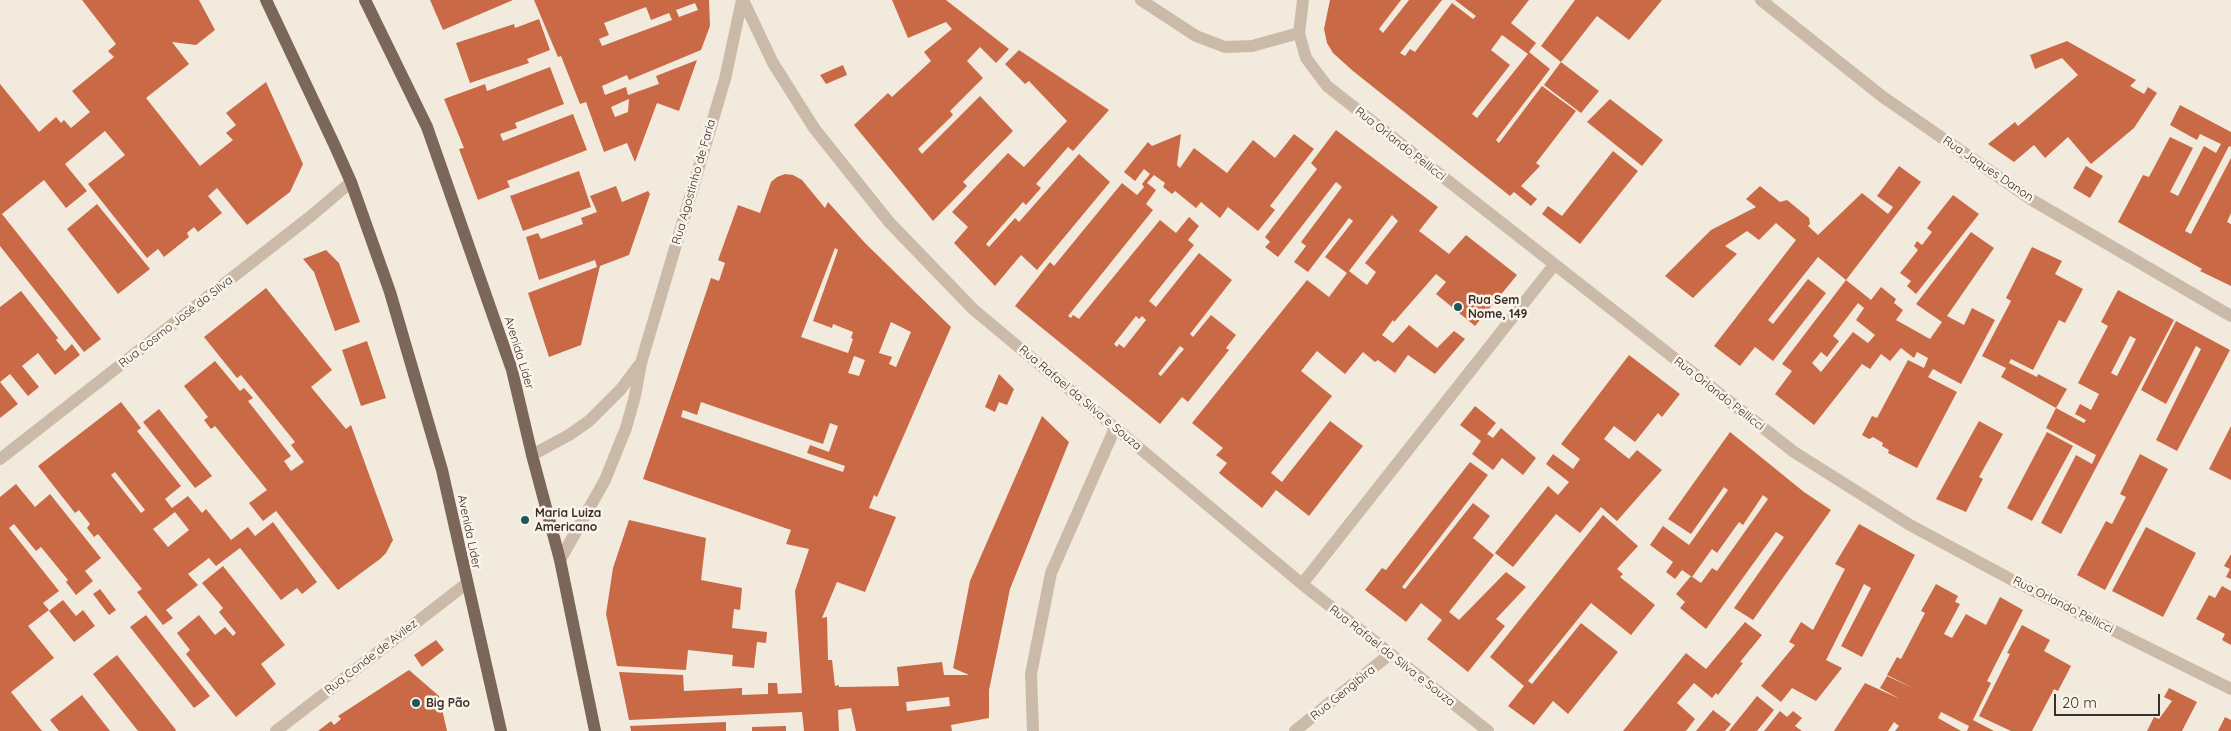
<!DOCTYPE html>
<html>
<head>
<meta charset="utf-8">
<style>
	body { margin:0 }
	#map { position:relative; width:2231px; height:731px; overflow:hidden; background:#f3eade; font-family:Quicksand,sans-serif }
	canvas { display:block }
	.scale { position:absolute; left:2054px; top:694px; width:106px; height:22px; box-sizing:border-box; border:2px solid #392e29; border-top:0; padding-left:6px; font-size:15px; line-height:18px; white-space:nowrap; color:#392e29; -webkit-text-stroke:4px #fbf4ea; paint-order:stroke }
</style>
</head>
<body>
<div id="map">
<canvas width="2231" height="731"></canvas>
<div class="scale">20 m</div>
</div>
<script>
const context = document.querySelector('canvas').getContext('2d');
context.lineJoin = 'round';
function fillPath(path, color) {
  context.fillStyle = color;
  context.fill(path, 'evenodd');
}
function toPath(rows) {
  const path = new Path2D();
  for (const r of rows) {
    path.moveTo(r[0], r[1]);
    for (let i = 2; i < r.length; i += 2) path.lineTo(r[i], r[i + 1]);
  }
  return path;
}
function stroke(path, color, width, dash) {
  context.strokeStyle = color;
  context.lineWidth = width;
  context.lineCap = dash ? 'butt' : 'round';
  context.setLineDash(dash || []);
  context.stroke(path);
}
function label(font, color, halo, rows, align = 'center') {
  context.font = font + ' Quicksand,sans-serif';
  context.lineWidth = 5;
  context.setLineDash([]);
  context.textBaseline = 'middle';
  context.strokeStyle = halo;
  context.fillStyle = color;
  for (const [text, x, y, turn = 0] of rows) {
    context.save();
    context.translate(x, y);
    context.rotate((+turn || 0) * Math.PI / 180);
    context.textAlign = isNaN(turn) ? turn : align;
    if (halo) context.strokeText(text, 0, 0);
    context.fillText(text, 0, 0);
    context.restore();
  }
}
const building = toPath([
	[82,0,199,0,215,30,196,45,172,42,189,64,146,98,200,166,233,140,226,133,236,125,226,113,266,82,303,164,290,192,247,225,217,188,208,196,222,213,198,232,194,227,187,233,189,237,164,257,158,249,147,258,88,184,125,155,105,131,65,164,87,191,66,208,44,180,2,214,101,339,84,352,0,246,0,84,39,132,56,117,61,123,64,120,71,128,90,112,72,91,114,57,108,51,116,44],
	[430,0,513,0,443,30],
	[534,0,709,0,710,26,701,50,629,80,627,75,602,86,605,95,626,87,628,95,659,84,656,76,697,60,679,111,657,103,635,162,627,143,604,152,586,102,580,104,561,56,558,57],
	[695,3,698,10,679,17,676,10],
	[646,7,651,20,669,13,672,20,602,46,599,39,609,35,604,23],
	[629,99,628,112,615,117,611,107],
	[892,0,946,0,1009,49,996,63,980,47,967,61,983,78,950,111,953,115,918,149,922,154,980,96,1013,131,963,182,967,186,933,221,854,125,888,93,892,97,931,61,924,52,952,29,946,22,908,38],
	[1330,0,1401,0,1379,29,1383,33,1409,0,1442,0,1400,53,1405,56,1410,49,1415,52,1452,3,1473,19,1476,16,1455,0,1529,0,1511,23,1536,43,1529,52,1550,69,1496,140,1499,143,1542,86,1576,111,1536,163,1540,166,1521,186,1537,199,1531,206,1514,192,1510,196,1353,71,1333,53,1327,43,1324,29],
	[1502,35,1528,54,1477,118,1472,114,1510,65,1491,50],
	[1575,0,1662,0,1629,40,1597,16,1561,62,1541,46],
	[539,19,550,50,527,59,529,63,470,83,456,43,514,24,515,28],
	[2067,41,2136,80,2130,86,2144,94,2148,87,2157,93,2134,128,2091,164,2068,137,2045,158,2034,145,2014,162,1988,144,2015,122,2018,126,2078,75,2062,58,2035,69,2030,55],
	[1019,50,1109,110,1073,151,1068,147,1036,184,1041,188,1026,205,1023,202,986,244,989,247,1015,218,1019,222,1079,154,1110,182,1037,270,1021,255,995,286,954,243,968,227,952,212,1008,153,1024,167,1067,121,1029,81,1025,84,1005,64],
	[1561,62,1599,91,1581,113,1544,85],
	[843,65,847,75,826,84,820,75],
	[550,67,564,104,515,123,517,128,500,134,503,141,573,114,587,150,507,181,510,187,478,200,459,149,464,148,444,99,485,84,487,91],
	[1610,99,1663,140,1642,166,1587,122],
	[2180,105,2231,132,2231,147,2229,146,2185,231,2191,234,2231,158,2231,213,2227,222,2231,224,2231,286,2200,271,2202,269,2118,222,2143,175,2149,177,2170,137,2193,148,2170,192,2178,196,2204,146,2216,153,2221,144,2200,134,2197,140,2170,125],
	[1336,130,1438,207,1419,231,1449,254,1466,235,1517,275,1475,326,1436,294,1446,282,1436,274,1394,322,1393,320,1382,335,1393,343,1409,325,1437,348,1454,331,1465,339,1435,374,1408,355,1395,373,1378,360,1375,362,1363,352,1345,374,1317,351,1301,371,1332,396,1271,473,1282,482,1330,421,1363,446,1309,516,1276,490,1262,508,1219,473,1227,463,1216,455,1223,448,1192,423,1307,280,1329,297,1347,273,1325,257,1353,221,1349,218,1308,272,1294,262,1306,246,1301,242,1342,187,1336,182,1278,257,1265,247,1270,242,1265,237,1317,169,1311,163],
	[1392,215,1398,221,1365,263,1376,272,1367,285,1349,271],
	[1181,134,1177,165,1180,168,1194,148,1227,173,1253,140,1275,158,1294,134,1314,149,1270,206,1275,210,1258,231,1228,207,1220,218,1201,202,1196,208,1175,191,1172,194,1163,187,1165,183,1154,175,1147,183,1156,190,1146,204,1153,210,1068,316,1071,318,1073,315,1079,319,1160,220,1176,233,1189,217,1199,226,1188,240,1194,245,1149,301,1156,307,1199,253,1232,280,1190,334,1193,337,1211,315,1236,335,1226,348,1229,350,1188,402,1182,397,1160,424,1015,306,1050,262,1054,266,1122,183,1137,195,1144,187,1142,184,1150,174,1144,169,1135,181,1124,172,1148,142,1152,146],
	[1136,316,1139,319,1142,316,1146,320,1124,348,1119,344,1117,347,1114,344],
	[1180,346,1184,349,1161,376,1158,374],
	[1613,151,1638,171,1580,244,1542,214,1548,206,1562,216],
	[1899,166,1921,182,1846,280,1871,300,1881,287,1896,299,1894,303,1903,310,1896,320,1930,339,1942,322,1916,304,1971,232,1994,248,1947,316,1964,325,1972,308,1995,320,1961,384,1933,369,1928,377,1957,392,1917,468,1888,453,1889,450,1882,446,1883,443,1873,437,1869,439,1862,435,1872,416,1877,418,1908,360,1924,368,1928,358,1917,352,1914,358,1901,348,1890,361,1881,354,1870,369,1862,364,1814,425,1775,394,1792,371,1782,364,1846,280,1818,257,1768,320,1773,324,1808,279,1826,293,1773,361,1755,347,1740,366,1714,346,1796,240,1776,223,1759,240,1747,231,1725,246,1737,254,1693,298,1665,276,1711,230,1756,207,1746,199,1760,186,1780,202,1787,200,1809,218,1810,224,1808,226,1818,235,1862,193,1888,214,1893,207,1877,196],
	[1858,303,1864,308,1856,320,1875,335,1868,343,1853,332,1821,372,1812,363,1821,352,1827,357,1839,341,1833,336],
	[2086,166,2103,176,2090,198,2073,188],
	[579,171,591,207,523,231,510,196],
	[785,174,793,175,802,180,825,208,828,202,865,243,951,327,877,497,874,495,869,508,896,517,865,592,837,582,822,618,827,617,828,660,832,660,835,686,839,685,839,687,899,686,897,667,942,662,944,675,969,675,953,668,970,581,1042,416,1069,442,1010,589,989,690,989,718,951,725,952,731,856,731,851,708,838,710,839,731,804,731,802,712,629,720,619,672,683,675,684,691,742,688,742,695,768,694,768,683,777,683,778,694,802,693,795,591,809,549,786,544,791,530,643,479,711,278,719,281,725,263,718,260,738,205,760,213,771,182,777,177],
	[835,248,838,250,813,321,832,328,833,324,853,332,851,338,853,339,848,353,801,337],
	[891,322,911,332,896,367,889,364,892,357,879,353],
	[854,356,865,360,859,376,848,373],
	[701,402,823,444,830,423,838,426,829,452,810,445,807,453,845,466,843,472,681,417,683,410,697,415],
	[949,697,950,706,907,711,906,702],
	[616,186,622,202,648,191,650,194,629,255,600,266,581,345,549,357,528,293,597,267,595,260,539,280,526,237,538,233,541,239,583,224,581,218,597,212,590,196],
	[1953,195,1979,214,1916,294,1907,286,1911,281,1900,273,1918,250,1914,246,1917,241,1922,245,1932,232,1927,228],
	[97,204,150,269,118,294,67,229],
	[2032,247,2062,261,2055,274,2083,289,2065,323,2059,320,2033,370,2011,359,2009,363,2037,377,2038,374,2067,389,2056,408,2084,423,2086,420,2075,414,2080,404,2091,410,2099,394,2078,383,2108,326,2101,322,2118,290,2174,320,2061,534,2041,523,2076,455,2092,464,2096,455,2046,428,2056,408,2001,377,2006,368,1982,356,2011,301,2006,298],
	[2130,336,2136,339,2117,376,2111,373],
	[326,250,339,263,360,322,335,331,314,272,303,259],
	[266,288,332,370,311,387,346,429,351,425,393,540,386,553,380,559,338,590,276,511,263,521,249,503,267,490,215,426,211,429,204,420,208,417,184,386,215,361,240,391,244,388,253,398,248,401,291,456,284,461,291,471,304,462,291,445,295,442,241,375,237,378,204,337],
	[21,291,58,338,56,340,65,351,72,344,80,355,55,375,38,353,22,366,39,387,28,396,10,374,0,382,18,404,0,418,0,307],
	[2176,321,2230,350,2177,451,2156,440,2201,349,2196,346,2166,404,2141,390],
	[367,341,386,398,361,406,342,350],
	[1629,355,1680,394,1662,417,1658,413,1635,442,1614,426,1604,439,1629,459,1637,450,1662,470,1617,521,1601,507,1580,533,1556,514,1513,567,1495,553,1548,486,1558,495,1569,482,1546,464,1553,454,1573,469,1580,459,1561,444],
	[999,374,1014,389,1007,405,999,402,995,412,985,407],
	[121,402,141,428,137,431,181,486,165,499,172,508,188,496,202,513,206,509,231,540,248,527,255,536,273,522,317,582,302,594,297,588,281,600,240,548,216,566,209,558,188,574,198,585,166,610,173,618,163,625,137,592,142,589,98,534,94,537,87,528,90,524,79,510,75,513,38,466],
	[115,472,145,510,141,513,111,475],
	[175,512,189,530,168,547,153,529],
	[1475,406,1496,423,1487,434,1493,438,1501,428,1536,458,1523,475,1502,458,1493,470,1472,454,1481,441,1460,425],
	[159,409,212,476,195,488,143,422],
	[1979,421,2003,434,1979,477,1983,479,1966,512,1936,499],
	[2231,426,2231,480,2209,469],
	[1730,432,1804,492,1831,510,1753,620,1734,608,1784,537,1776,532,1706,629,1680,608,1685,602,1676,594,1691,576,1701,583,1712,568,1717,571,1768,499,1763,495,1743,525,1739,522,1717,553,1712,549,1692,577,1682,570,1675,579,1666,572,1673,562,1650,545,1663,526,1689,545,1728,490,1724,487,1691,534,1668,519],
	[2047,432,2073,446,2032,521,2007,508],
	[2140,454,2168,469,2105,590,2077,575,2106,521,2112,524,2126,497,2120,494],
	[1470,462,1488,475,1402,587,1405,589,1473,503,1490,516,1473,538,1494,555,1449,612,1459,620,1506,572,1526,587,1496,619,1505,626,1468,672,1427,639,1442,620,1421,603,1406,622,1365,590,1382,568,1386,570],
	[16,484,35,507,50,494,101,558,85,571,93,581,76,595,66,582,68,580,41,547,36,551,14,524,9,528,59,591,43,603,49,610,28,626,54,658,11,692,42,731,0,731,0,497],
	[1603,515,1638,546,1617,569,1623,574,1620,577,1655,605,1631,635,1591,603,1528,681,1532,684,1581,623,1618,652,1568,714,1553,701,1534,725,1508,706,1524,686,1490,657],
	[629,520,706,538,701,580,742,588,740,610,734,609,732,628,767,632,766,643,757,642,754,668,732,666,733,655,688,650,686,670,617,666,606,614,613,568],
	[1859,524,1915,555,1862,657,1841,646,1871,588,1864,584,1826,660,1842,668,1816,701,1792,688,1781,702,1761,686,1795,645,1789,642,1801,622,1813,630,1845,569,1835,564],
	[2146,527,2196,553,2163,617,2112,591],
	[2231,554,2231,579,2226,577,2230,569,2224,566],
	[223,566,285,645,261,664,276,684,236,717,186,654,190,650,177,633,199,615,215,635,225,627,233,636,236,633,219,612,223,608,202,583],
	[1936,584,1958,596,1955,602,1960,604,1944,634,1952,638,1966,614,1986,625,2000,597,2023,610,1987,681,1991,683,1973,720,1994,731,1967,731,1969,726,1941,712,1938,718,1961,731,1895,731,1899,726,1894,722,1888,731,1834,731,1865,683,1900,699,1880,688,1887,676,1915,689,1887,675,1897,657,1901,659,1925,613,1921,611],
	[2222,586,2231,591,2231,645,2222,640,2225,634,2196,619,2209,595,2215,598],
	[100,589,116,610,109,615,93,594],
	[63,600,76,616,83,610,95,626,74,642,49,611],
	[146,615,210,696,194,708,130,627],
	[1745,622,1762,635,1740,662,1743,663,1718,695,1716,693,1712,698,1694,683,1677,703,1695,719,1686,731,1623,731,1686,653,1706,669],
	[2022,625,2050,640,2044,651,2071,666,2058,691,2054,689,2032,731,2011,731,1979,716,2010,654,2007,653],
	[436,640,444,650,422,667,414,655],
	[117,655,176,730,175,731,138,731,93,674],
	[409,670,439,696,447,731,318,731,331,721,334,725,341,719,338,716],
	[2169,688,2197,702,2182,731,2147,731,2154,717,2159,719,2172,701,2164,697],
	[82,695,110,731,59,731,50,720],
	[1757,696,1774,710,1757,731,1729,731],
	[1713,710,1731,724,1725,731,1696,731],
	[1780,711,1787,717,1793,711,1802,718,1795,726,1802,731,1764,731],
	[2225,717,2231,720,2231,731,2218,731],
	[726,722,726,731,631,731,630,726],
	[786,726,786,731,752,731,752,727]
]);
const service = toPath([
	[1141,0,1196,36,1225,47,1252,46,1299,33]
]);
const minor = toPath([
	[743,0,773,63,814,128,889,222,973,309,1302,584,1488,731],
	[1303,0,1299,33,1306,58,1327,86,1794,452,1910,525,2014,581,2231,689],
	[1761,0,1883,97,2032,200,2231,316],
	[532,455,569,435,589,421,621,389,639,365],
	[0,459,311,216,351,182],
	[560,560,605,480,626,428,635,396,641,363,725,79,742,0],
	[1302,584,1554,265],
	[276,731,466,584],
	[1033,731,1031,674,1051,573,1115,428],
	[1295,731,1390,654]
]);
const primary = toPath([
	[266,0,334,144,351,182,390,292,442,470,501,731],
	[365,0,427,127,512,370,532,455,560,560,595,731]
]);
const markers = [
	[1458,307,5,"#1d565c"],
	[525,520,5,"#1d565c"],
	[416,703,5,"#1d565c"]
];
const streetNames = [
	["Rua Orlando Pellicci",1400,144,38],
	["Rua Jaques Danon",1988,169,34],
	["Rua Agostinho de Faria",694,182,-74],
	["Rua Cosmo José da Silva",176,322,-38],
	["Avenida Líder",519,353,73],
	["Rua Orlando Pellicci",1719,394,38],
	["Rua Rafael da Silva e Souza",1080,398,40],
	["Avenida Lider",469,532,78],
	["Rua Orlando Pellicci",2063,605,27],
	["Rua Rafael da Silva e Souza",1392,656,38],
	["Rua Conde de Avilez",371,657,-38],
	["Rua Gengibira",1343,693,-39]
];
const poiNames = [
	["Rua Sem",1468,300],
	["Nome, 149",1468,314],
	["Maria Luiza",535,513],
	["Americano",535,527],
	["Big Pão",426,703]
];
fillPath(building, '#ca6945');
stroke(service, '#ccbaa9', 12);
stroke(minor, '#ccbaa9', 12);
stroke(primary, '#7b665a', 12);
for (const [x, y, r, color] of markers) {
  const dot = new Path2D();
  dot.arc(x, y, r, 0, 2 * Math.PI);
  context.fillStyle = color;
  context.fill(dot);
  stroke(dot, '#fbf4ea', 2);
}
label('12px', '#392e29', '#fbf4ea', streetNames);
label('bold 12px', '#392e29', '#fbf4ea', poiNames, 'left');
</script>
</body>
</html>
